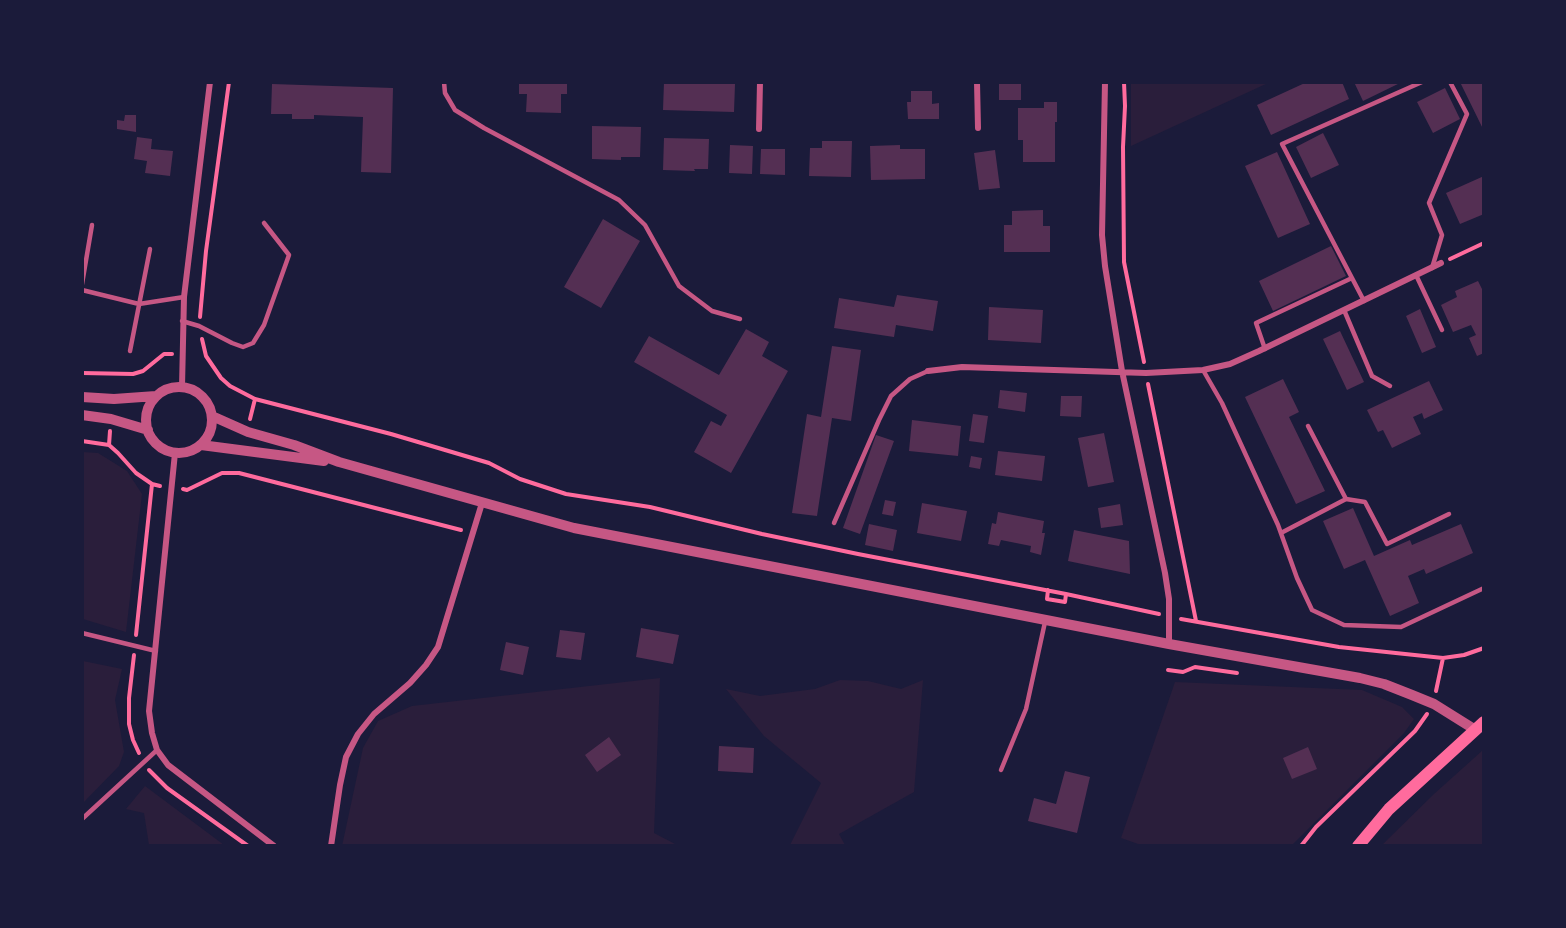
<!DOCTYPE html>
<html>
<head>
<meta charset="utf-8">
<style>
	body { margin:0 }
	#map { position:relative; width:1566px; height:928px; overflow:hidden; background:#1b1b3a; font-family:"IBM Plex Serif",serif }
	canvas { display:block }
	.frame { position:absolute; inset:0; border:84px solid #1b1b3a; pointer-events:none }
</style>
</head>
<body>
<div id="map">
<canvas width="1566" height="928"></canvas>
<div class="frame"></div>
</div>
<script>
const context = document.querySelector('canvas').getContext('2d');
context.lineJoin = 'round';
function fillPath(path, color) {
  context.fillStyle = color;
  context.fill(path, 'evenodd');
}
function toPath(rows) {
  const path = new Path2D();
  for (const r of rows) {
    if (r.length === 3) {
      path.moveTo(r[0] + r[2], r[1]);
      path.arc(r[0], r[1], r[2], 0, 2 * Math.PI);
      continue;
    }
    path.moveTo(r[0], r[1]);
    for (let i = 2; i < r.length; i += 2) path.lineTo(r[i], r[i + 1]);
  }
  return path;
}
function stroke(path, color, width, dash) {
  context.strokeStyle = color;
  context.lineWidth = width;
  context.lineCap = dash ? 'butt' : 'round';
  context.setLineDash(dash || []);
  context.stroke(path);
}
const green = toPath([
	[1131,83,1131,82,1268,83,1131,146],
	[82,452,98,453,127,471,142,494,126,632,83,619],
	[83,661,122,669,115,700,124,752,119,766,83,803],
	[660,678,654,833,677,845,342,846,363,748,378,721,412,706],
	[840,680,868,681,901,689,923,680,914,792,839,834,845,845,790,845,821,783,764,736,726,689,760,696,815,689],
	[1175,682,1362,690,1402,707,1414,719,1404,733,1292,845,1144,846,1121,838],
	[1483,750,1483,845,1382,845,1434,794],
	[145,786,224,845,149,845,144,813,126,809]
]);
const building = toPath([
	[519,82,567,82,567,94,561,94,561,113,526,112,527,94,519,94],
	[664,82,735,84,734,112,663,110],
	[999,82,1021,82,1021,100,999,100],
	[1307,82,1342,82,1349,99,1271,135,1257,105],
	[1354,82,1402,82,1363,101],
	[1460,82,1484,82,1484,131],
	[272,84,393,88,391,173,361,172,363,117,314,115,314,119,292,119,292,114,271,114],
	[1445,88,1460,119,1433,133,1417,102],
	[911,91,932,91,932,104,939,103,939,119,908,119,907,102,911,102],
	[1044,102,1057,102,1057,122,1055,122,1055,162,1023,162,1023,140,1018,140,1018,108,1044,108],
	[125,115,136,115,136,132,117,129,117,120,124,121],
	[592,126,641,127,640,157,621,157,621,160,592,159],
	[1323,133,1339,165,1311,178,1296,147],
	[137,137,152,139,151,149,173,151,170,176,145,173,147,161,134,159],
	[664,138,709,139,708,169,694,169,695,171,663,170],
	[822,141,852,141,851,177,809,176,810,148,822,148],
	[730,145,753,146,752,174,729,173],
	[900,145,900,149,925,149,925,179,871,180,870,146],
	[761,149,785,149,785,175,760,174],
	[995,150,1000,188,979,190,974,153],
	[1277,152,1310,224,1278,238,1245,166],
	[1484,176,1484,214,1460,224,1446,193],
	[1043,210,1043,226,1050,226,1050,252,1004,252,1004,225,1012,225,1012,211],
	[603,219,640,241,601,308,564,287],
	[1331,246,1346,276,1273,311,1259,281],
	[1478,281,1484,293,1484,353,1477,356,1469,338,1476,335,1471,325,1453,332,1441,305,1457,297,1455,291],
	[897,295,938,301,933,331,896,325,894,337,834,328,839,298,894,307],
	[989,307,1043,310,1041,343,988,340],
	[1420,309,1436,347,1422,353,1406,316],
	[746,329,769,342,762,356,788,371,731,473,694,452,711,421,721,426,727,415,634,362,649,336,719,375],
	[1340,331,1364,382,1347,390,1323,339],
	[832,346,861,350,851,421,832,418,817,516,792,513,807,414,821,417],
	[1283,379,1299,412,1289,417,1325,491,1296,504,1245,397],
	[1429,381,1443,410,1424,419,1422,413,1413,417,1421,434,1392,448,1383,430,1378,432,1367,410],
	[1000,390,1027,393,1025,412,998,408],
	[1061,396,1082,396,1081,417,1060,416],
	[973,414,988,416,984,443,969,441],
	[912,420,961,426,958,456,909,451],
	[1104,433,1114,482,1088,487,1078,438],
	[876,435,894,441,860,534,843,528],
	[998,451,1045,456,1042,481,995,475],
	[971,456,982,458,980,469,969,467],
	[885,500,896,502,893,516,882,514],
	[922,503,967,511,961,541,917,533],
	[1120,504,1123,525,1101,528,1098,508],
	[1353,508,1374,556,1410,540,1412,545,1461,524,1473,553,1426,574,1424,569,1408,576,1419,603,1390,616,1365,560,1344,569,1323,521],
	[998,512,1044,521,1042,533,1045,533,1041,555,1030,552,1031,546,1001,540,999,546,988,544,992,523,996,524],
	[869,524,897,530,893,551,865,545],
	[1074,530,1129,541,1130,574,1068,561],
	[641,628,679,635,673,664,636,657],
	[560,630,585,633,581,660,556,657],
	[506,642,529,647,523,675,500,670],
	[609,737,621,755,597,772,585,755],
	[719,746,754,748,753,773,718,771],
	[1308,747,1317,769,1292,779,1283,758],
	[1065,771,1090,777,1077,833,1028,821,1034,798,1056,804]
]);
const path = toPath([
	[1124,82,1125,106,1123,147,1124,262,1144,362],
	[1450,259,1484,243],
	[200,317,206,251,229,82],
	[202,339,206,356,221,378,230,386,255,399,391,434,489,463,520,479,566,494,650,507,762,534,858,554,1066,594,1159,614],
	[82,373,133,374,143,371,164,354,172,354],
	[1148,384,1196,621],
	[250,419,255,399],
	[82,441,109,445,118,453,136,473,152,484,160,486],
	[109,445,110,431],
	[183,489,187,490,222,473,239,473,461,530],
	[1048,590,1047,599,1065,602,1066,594],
	[1181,619,1339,647,1443,658,1464,655,1484,648],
	[136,635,152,484],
	[134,655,129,698,129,724,133,740,139,753],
	[1168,670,1183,672,1195,667,1237,673],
	[1436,691,1443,658],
	[149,770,167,788,248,846],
	[1301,846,1316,827,1415,731,1427,714]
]);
const service = toPath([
	[444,82,445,93,455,110,484,128,619,200,645,225,679,286,712,311,740,319],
	[1432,268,1442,235,1429,203,1467,114,1450,82],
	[1416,275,1442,330],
	[82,284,92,225],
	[82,290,139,304,184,297],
	[1364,301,1282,144,1422,82],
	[1344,310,1372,376,1390,386],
	[182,321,199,326,232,343,243,347,253,343,264,325,289,255,264,223],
	[1265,349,1256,323,1352,278],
	[130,351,150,249],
	[1203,370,1222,403,1278,525,1297,578,1312,610,1344,625,1401,627,1484,588],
	[1346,499,1365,502,1387,544,1449,514],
	[834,523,879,420,891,396,910,379,928,371],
	[1281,533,1346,499,1308,426],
	[82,633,156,651],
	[1001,770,1026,709,1045,622],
	[82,819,157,750]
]);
const minor = toPath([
	[977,82,978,128],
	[1105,82,1102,235,1105,266,1122,371,1165,573,1169,599,1169,644],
	[759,129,760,82],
	[928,371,962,367,1146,373,1203,370,1230,364,1259,351,1441,263],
	[182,387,184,297,210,82],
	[175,453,149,711,152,733,157,750,168,765,274,846],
	[331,846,340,785,346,757,358,734,374,714,410,683,426,665,438,647,482,503]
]);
const tertiary = toPath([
	[179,420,33],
	[82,397,114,399,156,396],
	[82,415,111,419,148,430],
	[212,416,248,432,294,445,339,462,574,528,1169,644,1360,678,1384,684,1412,695,1434,704,1474,729],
	[201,445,324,461]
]);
const secondary = toPath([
	[1358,846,1389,809,1484,722]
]);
fillPath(green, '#2a1e3b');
fillPath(building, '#542f53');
stroke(path, '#ff6b9d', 4);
stroke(service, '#c65784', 4.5);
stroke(minor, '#c65784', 6);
stroke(tertiary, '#c65784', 10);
stroke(secondary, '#ff6b9d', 12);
</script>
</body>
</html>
